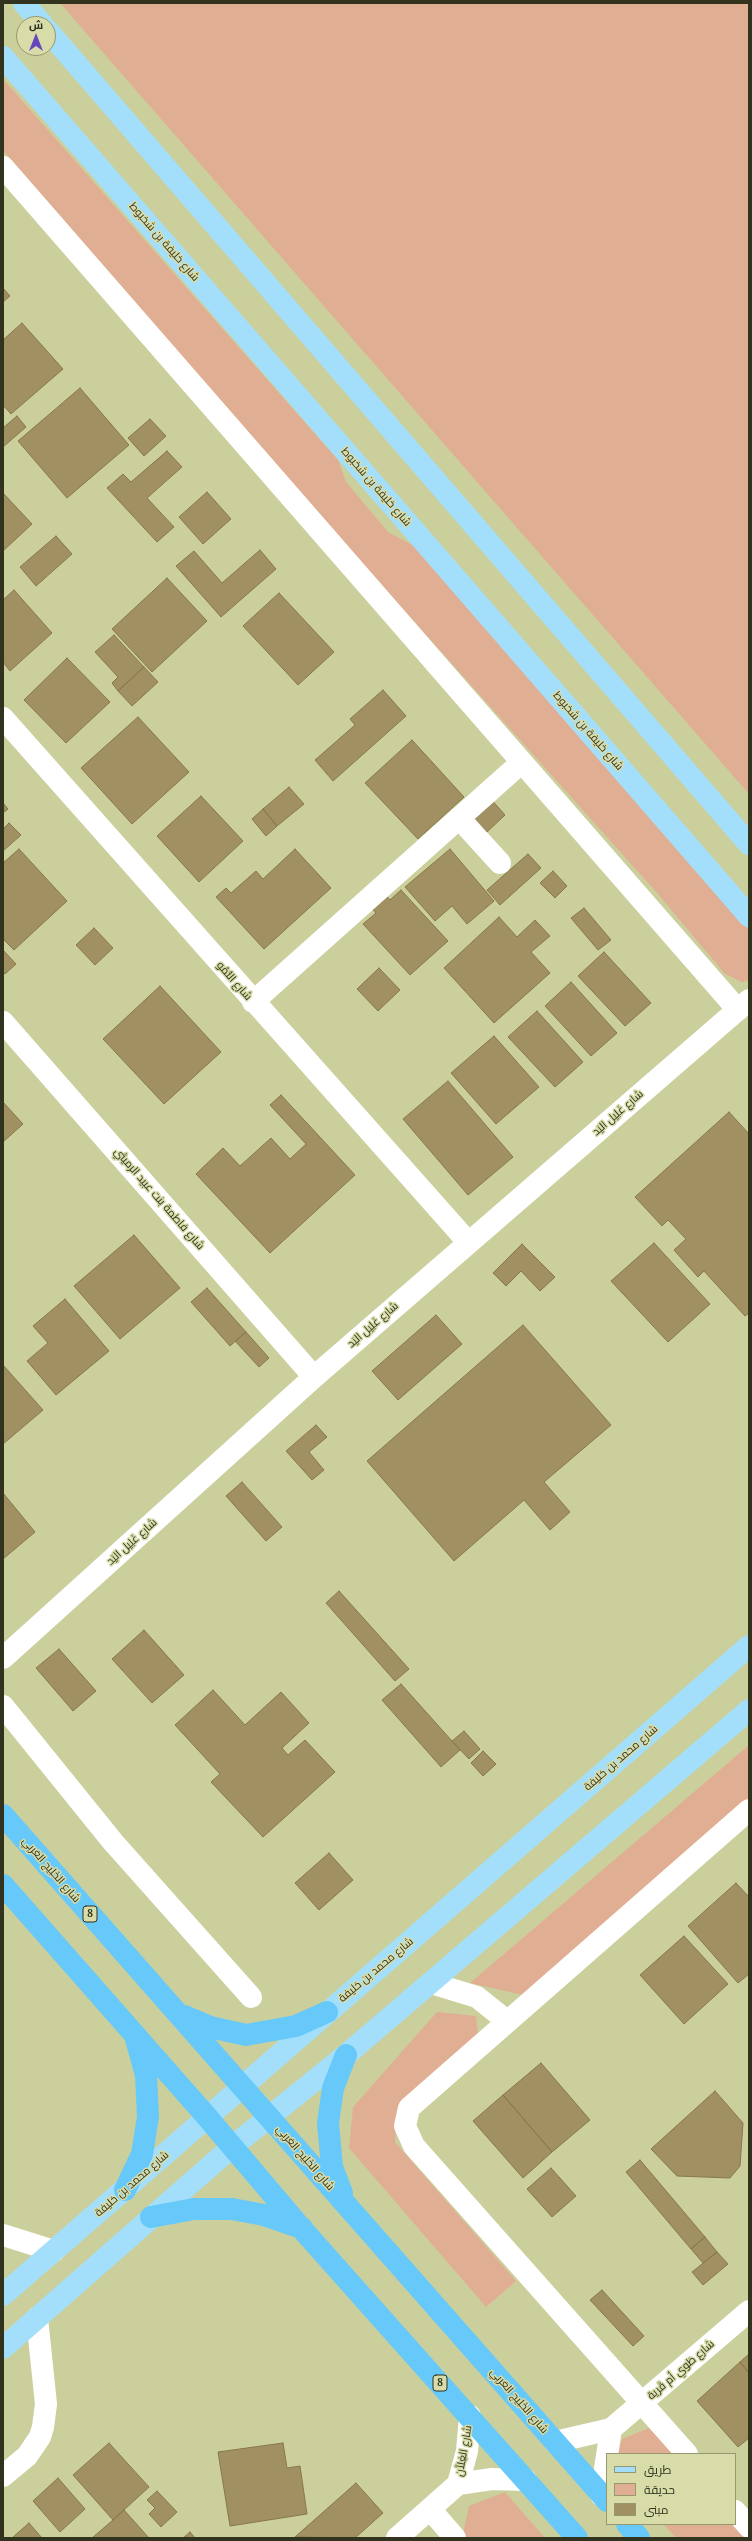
<!DOCTYPE html>
<html>
<head>
<meta charset="utf-8">
<style>
	body { margin:0 }
	#map { position:relative; width:752px; height:2541px; overflow:hidden; background:#cbcf9c; font-family:"Noto Serif",Cairo,serif }
	canvas { display:block }
	.frame { position:absolute; inset:0; border:4px solid #32331f; pointer-events:none }
	.legend { position:absolute; left:606px; top:2453px; width:130px; height:72px; box-sizing:border-box; background:#d8dca9; border:1px solid #969872; margin:0; padding:5px 7px; list-style:none; font-size:12px; color:#32331f }
	.legend li { display:flex; align-items:center; gap:8px; height:20px }
	.legend b { width:20px; border:1px solid #969872 }
	.north { position:absolute; left:16px; top:16px; width:40px; height:40px; box-sizing:border-box; background:#d8dca9; border:1px solid #969872; border-radius:50%; rotate:0deg; font-size:11px; font-weight:700; line-height:16px; text-align:center; color:#32331f }
	.north::after { content:''; display:block; margin:auto; width:14px; height:18px; background:#6745be; clip-path:polygon(50% 0,100% 100%,50% 72%,0 100%) }
</style>
</head>
<body>
<div id="map">
<canvas width="752" height="2541"></canvas>
<div class="frame"></div>
<ul class="legend">
<li><b style="height:5px;background:#a3dffb"></b>طريق</li>
<li><b style="height:11px;background:#e0af93"></b>حديقة</li>
<li><b style="height:11px;background:#a19162"></b>مبنى</li>
</ul>
<div class="north">ش</div>
</div>
<script>
const context = document.querySelector('canvas').getContext('2d');
context.lineJoin = 'round';
function fillPath(path, color) {
  context.fillStyle = color;
  context.fill(path, 'evenodd');
}
function toPath(rows) {
  const path = new Path2D();
  for (const r of rows) {
    path.moveTo(r[0], r[1]);
    for (let i = 2; i < r.length; i += 2) path.lineTo(r[i], r[i + 1]);
  }
  return path;
}
function stroke(path, color, width, dash) {
  context.strokeStyle = color;
  context.lineWidth = width;
  context.lineCap = dash ? 'butt' : 'round';
  context.setLineDash(dash || []);
  context.stroke(path);
}
function label(font, color, halo, rows, align = 'center') {
  context.font = font + ' "Noto Serif",Cairo,serif';
  context.lineWidth = 3;
  context.setLineDash([]);
  context.textBaseline = 'middle';
  context.strokeStyle = halo;
  context.fillStyle = color;
  for (const [text, x, y, turn = 0] of rows) {
    context.save();
    context.translate(x, y);
    context.rotate((+turn || 0) * Math.PI / 180);
    context.textAlign = isNaN(turn) ? turn : align;
    if (halo) context.strokeText(text, 0, 0);
    context.fillText(text, 0, 0);
    context.restore();
  }
}
const green = toPath([
	[60,3,749,3,749,794,586,607],
	[3,79,338,460,346,482,388,532,416,547,749,930,749,980,742,982,725,974,658,894,333,531,3,150],
	[749,1745,749,1798,523,1995,470,1983],
	[437,2012,476,2016,478,2034,397,2110,395,2142,516,2281,486,2307,349,2148,353,2107],
	[649,2428,676,2454,618,2454,622,2439],
	[505,2492,545,2538,462,2538,469,2506],
	[663,2524,733,2524,745,2538,676,2538]
]);
const building = toPath([
	[3,288,10,296,3,302,3,288],
	[22,323,63,369,11,414,3,405,3,340,22,323],
	[80,388,129,445,67,498,18,441,80,388],
	[17,416,26,427,3,447,3,428,17,416],
	[150,419,166,436,144,456,128,438,150,419],
	[167,451,182,467,147,498,174,527,157,542,107,488,123,474,131,482,167,451],
	[207,492,231,519,203,544,179,517,207,492],
	[3,493,32,524,3,551,3,493],
	[56,536,72,554,36,586,20,567,56,536],
	[260,550,276,569,221,617,176,566,194,551,222,583,260,550],
	[167,578,207,621,152,672,112,629,167,578],
	[14,590,52,633,10,671,3,662,3,600,14,590],
	[279,593,334,652,298,685,243,626,279,593],
	[114,635,144,667,118,691,112,683,118,677,95,652,114,635],
	[67,658,110,702,66,743,24,700,67,658],
	[144,667,158,682,132,706,118,691,144,667],
	[383,690,406,716,333,781,315,760,355,725,350,719,383,690],
	[138,717,189,772,132,824,81,768,138,717],
	[412,740,464,797,418,839,365,783,412,740],
	[289,787,304,804,277,826,263,809,289,787],
	[201,796,243,841,199,882,157,836,201,796],
	[490,798,505,815,487,832,471,816,490,798],
	[3,803,8,809,3,813,3,803],
	[263,809,277,826,266,836,252,819,263,809],
	[9,823,21,835,3,851,3,829,9,823],
	[19,849,67,901,14,950,3,939,3,863,19,849],
	[295,849,331,888,264,949,216,897,226,888,231,893,256,871,263,879,295,849],
	[450,849,494,901,467,924,452,906,435,921,405,887,450,849],
	[528,854,541,868,500,905,487,890,528,854],
	[553,871,567,886,555,898,540,883,553,871],
	[401,890,448,941,410,975,363,924,376,913,370,906,384,893,390,900,401,890],
	[584,908,611,940,598,950,571,918,584,908],
	[499,917,517,937,535,920,550,936,531,952,550,973,494,1023,444,968,499,917],
	[94,928,113,948,95,965,76,945,94,928],
	[3,950,16,964,5,974,3,972,3,950],
	[604,952,651,1003,625,1026,578,976,604,952],
	[379,968,400,990,378,1011,357,989,379,968],
	[571,982,617,1033,591,1056,545,1006,571,982],
	[160,986,221,1052,164,1104,103,1039,160,986],
	[537,1011,583,1062,555,1087,508,1037,537,1011],
	[494,1036,539,1087,496,1124,451,1073,494,1036],
	[448,1081,513,1157,468,1195,403,1119,448,1081],
	[281,1095,355,1175,270,1253,196,1174,223,1148,240,1166,271,1138,290,1159,306,1144,270,1105,281,1095],
	[3,1102,23,1124,3,1142,3,1102],
	[729,1112,749,1134,749,1313,745,1316,704,1271,698,1277,674,1250,686,1239,668,1220,662,1226,635,1197,729,1112],
	[134,1235,180,1288,120,1339,74,1286,134,1235],
	[654,1243,710,1304,668,1342,611,1281,654,1243],
	[522,1244,555,1277,540,1291,521,1271,506,1286,493,1273,522,1244],
	[207,1288,246,1332,230,1346,191,1302,207,1288],
	[65,1299,109,1351,56,1395,27,1361,48,1343,33,1326,65,1299],
	[436,1315,462,1344,398,1400,372,1371,436,1315],
	[523,1325,611,1425,544,1482,570,1512,550,1530,524,1500,454,1561,367,1461,523,1325],
	[246,1332,269,1358,259,1367,235,1341,246,1332],
	[3,1365,43,1410,3,1444,3,1365],
	[316,1425,327,1437,309,1452,324,1470,312,1480,286,1451,316,1425],
	[242,1482,282,1527,266,1541,226,1496,242,1482],
	[3,1493,35,1532,3,1559,3,1493],
	[339,1591,409,1669,395,1681,326,1603,339,1591],
	[144,1630,184,1675,152,1703,112,1659,144,1630],
	[59,1649,96,1691,73,1711,36,1668,59,1649],
	[401,1684,460,1750,441,1767,382,1700,401,1684],
	[213,1690,245,1725,281,1692,309,1723,282,1748,288,1755,305,1740,335,1772,263,1837,211,1782,220,1774,175,1725,213,1690],
	[464,1731,480,1749,469,1759,452,1741,464,1731],
	[483,1751,496,1764,483,1776,471,1763,483,1751],
	[329,1853,353,1880,319,1910,295,1883,329,1853],
	[736,1883,749,1897,749,1974,738,1983,688,1926,736,1883],
	[684,1936,728,1984,684,2024,640,1975,684,1936],
	[541,2063,590,2120,552,2152,503,2095,541,2063],
	[715,2091,743,2123,740,2166,730,2178,677,2176,651,2149,715,2091],
	[503,2095,552,2152,523,2178,473,2121,503,2095],
	[640,2160,705,2237,691,2249,626,2172,640,2160],
	[551,2168,576,2196,552,2217,527,2189,551,2168],
	[705,2237,717,2252,703,2263,691,2249,705,2237],
	[717,2252,728,2264,703,2285,692,2272,717,2252],
	[602,2290,644,2336,633,2346,590,2300,602,2290],
	[749,2354,749,2373,740,2362,749,2354],
	[740,2362,749,2373,749,2438,738,2447,697,2401,740,2362],
	[109,2443,149,2487,113,2520,73,2475,109,2443],
	[283,2443,287,2468,300,2466,307,2514,230,2526,218,2452,283,2443],
	[58,2478,85,2509,60,2532,33,2501,58,2478],
	[356,2483,383,2513,355,2538,295,2537,356,2483],
	[157,2491,177,2512,161,2527,149,2514,155,2508,147,2500,157,2491],
	[124,2510,149,2538,92,2538,113,2520,124,2510],
	[29,2523,42,2538,12,2538,29,2523],
	[190,2532,195,2538,183,2538,190,2532]
]);
const minor = toPath([
	[3,167,738,1010],
	[3,718,468,1242],
	[459,818,500,863],
	[253,1002,522,762],
	[3,1022,314,1377],
	[3,1658,314,1377,749,1000],
	[3,1706,113,1842,251,1997],
	[431,1983,477,1997,507,2021],
	[3,2235,54,2251],
	[555,2442,611,2429,749,2311],
	[687,2454,414,2146,405,2126,409,2108,749,1810],
	[3,2476,27,2456,40,2437,43,2427,46,2404,37,2318],
	[458,2484,467,2451,470,2416],
	[601,2495,611,2429],
	[430,2509,455,2538],
	[735,2511,749,2527],
	[397,2538,458,2484,492,2479,526,2480]
]);
const major = toPath([
	[24,3,42,24],
	[48,31,749,844],
	[3,57,749,916],
	[3,2295,749,1646],
	[3,2348,232,2147,346,2055,749,1710]
]);
const highway = toPath([
	[3,1815,607,2501],
	[3,1885,208,2118,302,2229,577,2538],
	[184,2016,210,2027,246,2035,296,2026,327,2012],
	[125,2190,142,2154,148,2117,146,2075,136,2039],
	[342,2193,332,2167,328,2123,333,2088,346,2055],
	[151,2217,194,2209,232,2209,264,2215,302,2228],
	[627,2524,639,2538]
]);
const shields = [
	[90,1914,14],
	[440,2383,14]
];
const shieldNames = [
	["8",90,1914],
	["8",440,2383]
];
const streetNames = [
	["شارع خليفة بن شخبوط",164,242,49],
	["شارع خليفة بن شخبوط",376,487,49],
	["شارع خليفة بن شخبوط",588,731,49],
	["شارع النُّمُو",234,981,49],
	["شارع غَلِيل اليَد",618,1113,-41],
	["شارع فاطمة بنت عبيد الرميثي",159,1199,49],
	["شارع غَلِيل اليَد",373,1325,-41],
	["شارع غَلِيل اليَد",132,1542,-42],
	["شارع محمد بن خليفة",621,1758,-41],
	["شارع الخَلِيج العَربِي",51,1870,49],
	["شارع محمد بن خليفة",376,1970,-40],
	["شارع الخَلِيج العَربِي",305,2158,49],
	["شارع محمد بن خليفة",132,2184,-41],
	["شارع طَوي أم قَرية",681,2370,-41],
	["شارع الخَلِيج العَربِي",519,2401,49],
	["شارع الغِلاَّن",464,2451,-80]
];
fillPath(green, '#e0af93');
fillPath(building, '#a19162');
stroke(building, '#877749', 1);
stroke(minor, '#fff', 22);
stroke(major, '#a3dffb', 22);
stroke(highway, '#66c9f9', 22);
for (const [x, y, w] of shields) {
  const box = new Path2D();
  box.roundRect(x - w / 2, y - 8, w, 16, 3);
  context.fillStyle = '#d8dca9';
  context.fill(box);
  stroke(box, '#32331f', 1);
}
label('bold 10px', '#32331f', null, shieldNames);
label('11px', '#32331f', '#d8dca9', streetNames);
</script>
</body>
</html>
